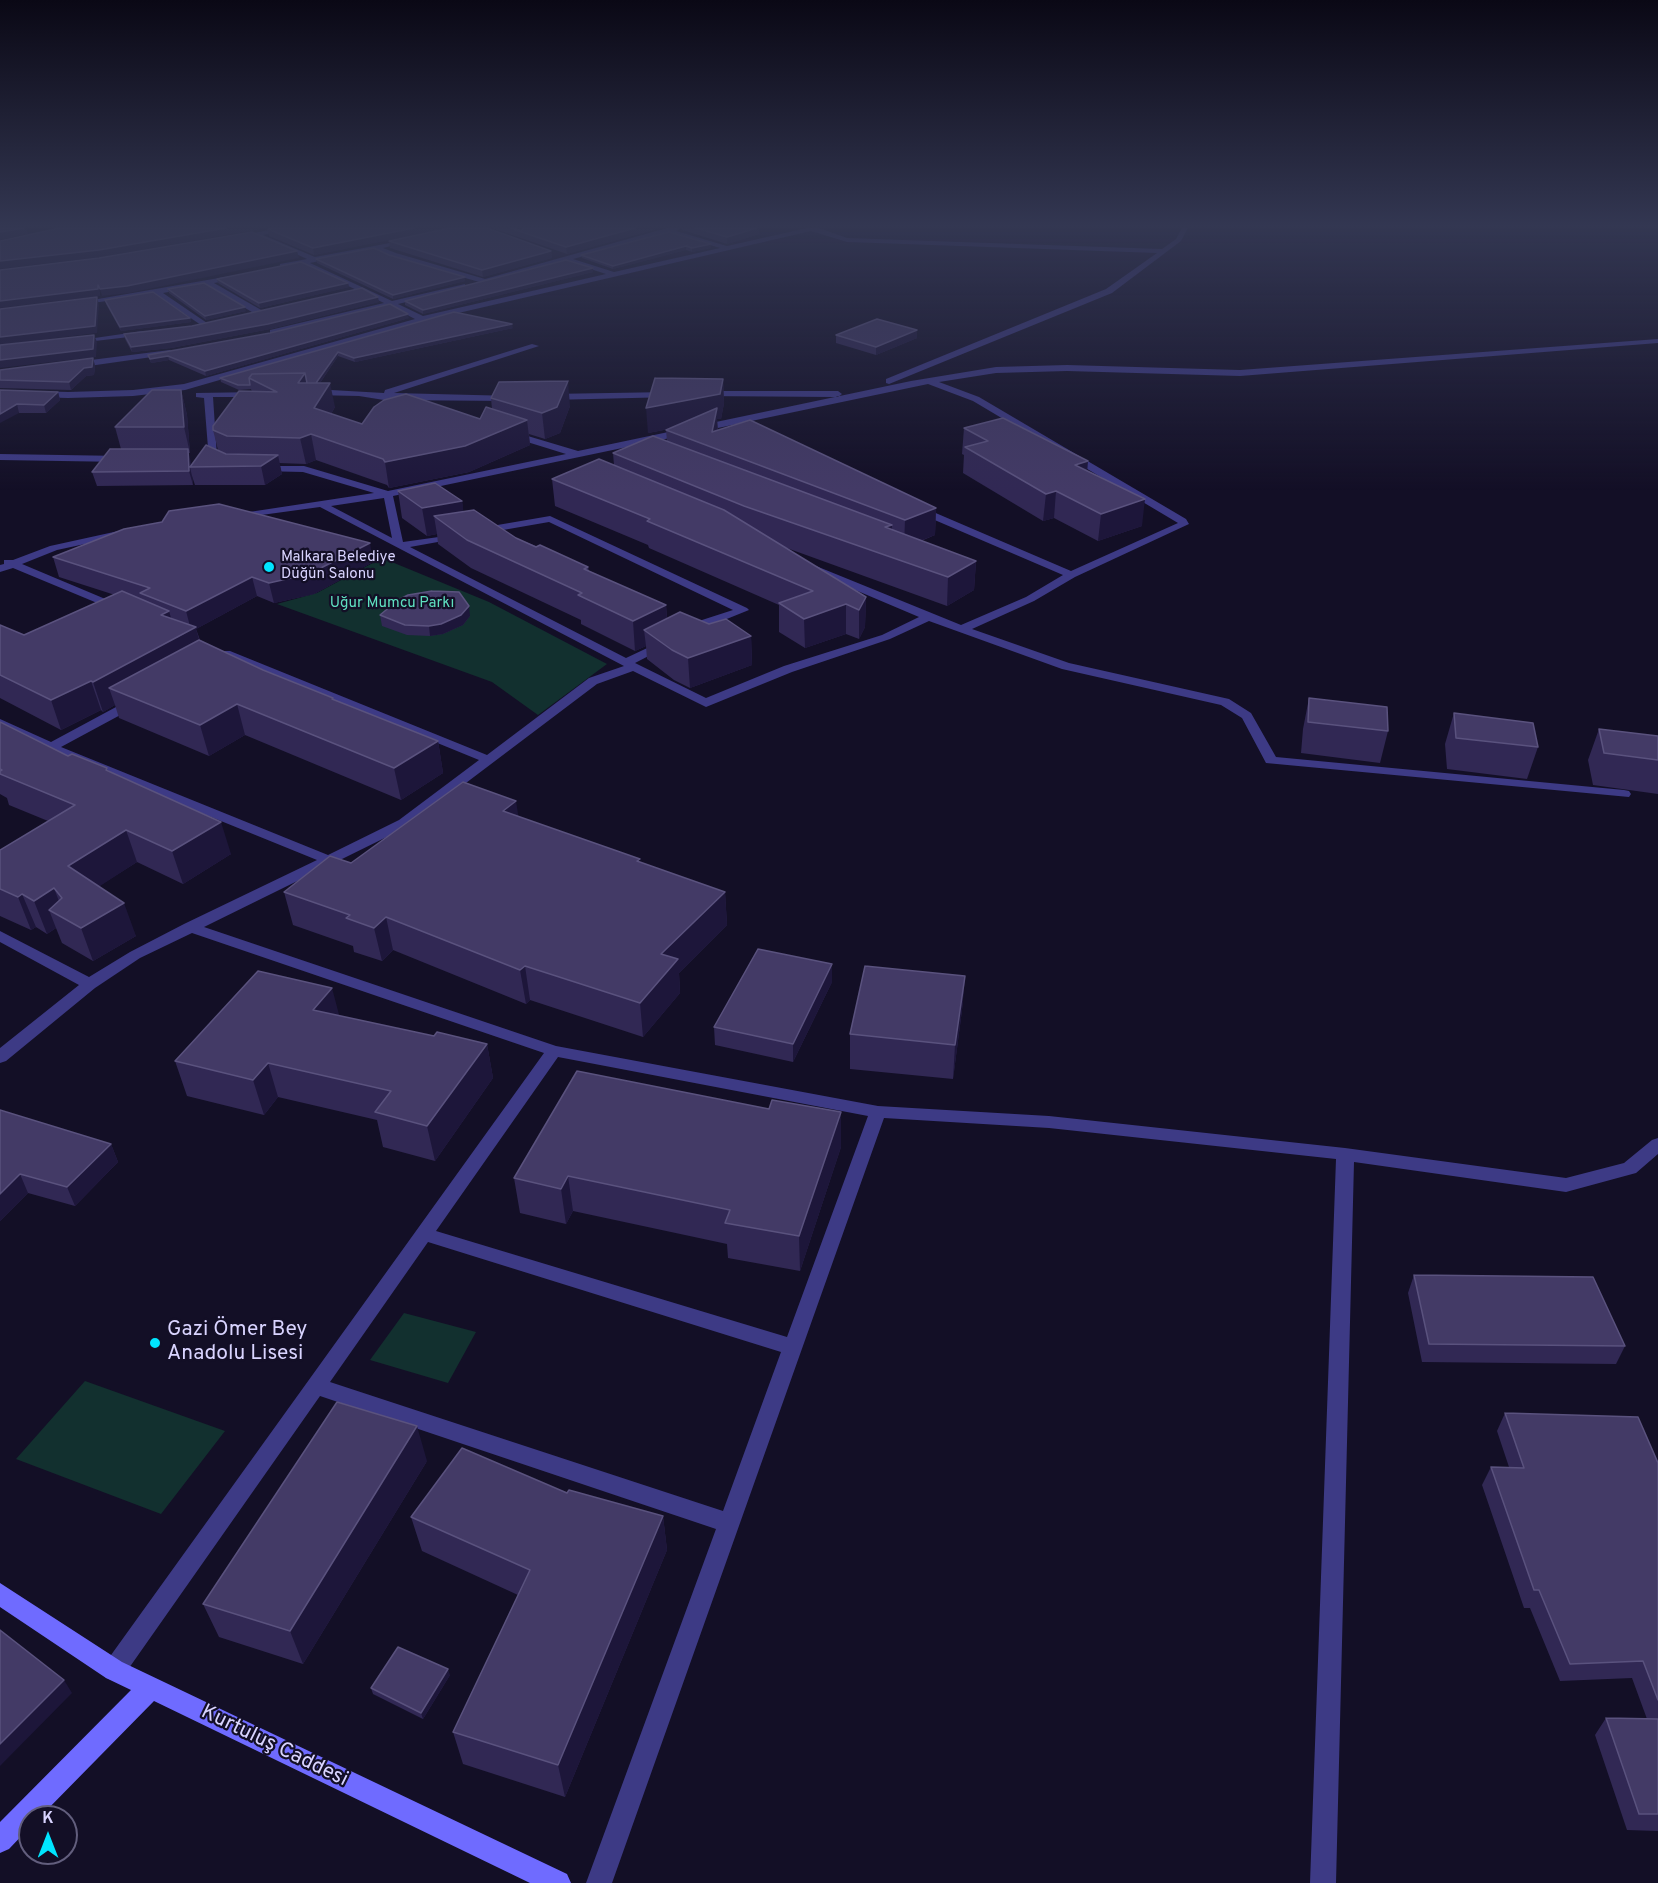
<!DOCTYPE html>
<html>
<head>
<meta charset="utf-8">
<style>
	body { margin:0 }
	#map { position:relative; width:1658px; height:1883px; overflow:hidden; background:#130f26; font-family:Overpass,sans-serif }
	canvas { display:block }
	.north { position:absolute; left:18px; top:1805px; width:60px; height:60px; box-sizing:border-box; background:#130f26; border:2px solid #625e7d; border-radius:50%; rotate:0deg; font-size:16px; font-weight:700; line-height:24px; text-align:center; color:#d9d4ff }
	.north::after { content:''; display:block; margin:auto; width:21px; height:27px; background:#00e5ff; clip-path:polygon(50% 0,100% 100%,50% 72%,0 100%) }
</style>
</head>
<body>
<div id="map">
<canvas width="1658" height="1883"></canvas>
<div class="north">K</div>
</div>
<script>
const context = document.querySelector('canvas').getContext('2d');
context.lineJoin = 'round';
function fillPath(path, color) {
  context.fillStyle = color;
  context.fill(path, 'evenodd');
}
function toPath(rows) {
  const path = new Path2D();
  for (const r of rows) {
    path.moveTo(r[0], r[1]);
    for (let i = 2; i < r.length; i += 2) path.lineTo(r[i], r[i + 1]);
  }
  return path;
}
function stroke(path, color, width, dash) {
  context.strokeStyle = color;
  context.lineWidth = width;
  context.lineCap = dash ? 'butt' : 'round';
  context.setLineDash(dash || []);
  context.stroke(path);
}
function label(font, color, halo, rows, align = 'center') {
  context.font = font + ' Overpass,sans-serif';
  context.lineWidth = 4.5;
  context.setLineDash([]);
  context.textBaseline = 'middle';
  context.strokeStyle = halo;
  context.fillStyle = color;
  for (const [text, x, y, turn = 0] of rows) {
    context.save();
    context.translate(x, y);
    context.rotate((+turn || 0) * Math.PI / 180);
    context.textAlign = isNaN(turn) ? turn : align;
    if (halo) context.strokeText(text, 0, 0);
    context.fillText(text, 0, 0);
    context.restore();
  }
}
const green = toPath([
	[382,558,489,602,607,664,538,715,492,682,277,604,317,593],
	[404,1313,476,1332,448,1383,370,1360],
	[85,1381,225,1431,161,1514,16,1459]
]);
const street = toPath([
	[279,228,293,228,263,235,315,257,411,239,411,241,383,248,396,253,485,279,667,228,681,228,676,231,727,246,807,228,819,228,847,238,1162,249,1176,239,1182,228,1188,228,1181,241,1112,293,889,384,886,383,886,379,1106,289,1157,253,847,242,811,231,424,321,185,390,133,396,68,398,0,396,0,390,68,392,133,390,184,384,415,319,390,306,270,334,270,330,384,303,302,264,280,268,280,264,307,259,257,236,237,239,234,237,279,228],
	[669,233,720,248,614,272,573,259,669,233],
	[375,249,390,257,483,283,566,261,606,274,423,316,398,304,465,288,465,284,392,301,310,263,375,249],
	[236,275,239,279,214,283,263,311,263,315,257,315,206,285,163,293,207,323,208,325,204,327,155,294,79,305,75,303,236,275],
	[143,331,147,333,146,335,78,343,74,341,143,331],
	[1658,339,1658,343,1240,376,1067,371,996,373,939,382,979,397,1186,519,1189,524,1075,577,1034,601,972,629,1069,663,1229,699,1251,713,1276,757,1624,790,1629,791,1631,794,1629,797,1266,763,1242,718,1221,705,1062,669,929,621,890,639,792,672,706,707,633,671,597,684,409,826,204,927,556,1046,878,1106,1049,1116,1345,1148,1566,1178,1624,1163,1652,1140,1658,1138,1658,1154,1636,1173,1566,1192,1354,1162,1336,1883,1310,1883,1336,1159,1049,1128,884,1118,612,1883,586,1883,716,1529,320,1396,122,1678,114,1681,106,1678,102,1670,106,1662,544,1053,192,933,140,958,95,988,6,1061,0,1063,0,1048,79,985,0,942,0,931,89,977,130,952,184,924,317,860,46,750,0,728,0,719,51,742,129,700,137,700,137,706,61,747,328,855,399,820,479,760,222,655,222,651,230,651,487,755,589,678,624,666,320,507,232,519,232,515,236,514,374,493,303,472,260,471,255,468,257,466,304,466,388,491,566,454,508,436,506,434,511,431,578,451,911,381,996,367,1067,365,1240,370,1658,339],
	[928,384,973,401,1178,523,1071,571,924,508,916,508,916,512,1063,575,1026,597,961,625,816,566,808,566,808,570,919,617,882,635,784,666,706,698,635,663,668,646,668,642,660,642,626,658,410,547,460,538,460,534,403,542,393,496,928,384],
	[384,498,392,538,331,506,384,498],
	[558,1057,868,1116,787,1337,436,1231,558,1057],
	[428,1242,781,1352,723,1511,330,1382,428,1242],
	[532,344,539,346,394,393,514,396,515,398,511,401,384,400,359,396,313,395,309,392,313,389,384,393,385,390,532,344],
	[170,350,174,352,173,354,75,368,71,365,75,362,170,350],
	[703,391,838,391,842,394,838,397,700,396,699,394,703,391],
	[259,392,260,394,256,397,213,397,217,457,224,462,219,465,209,460,204,398,196,397,196,393,259,392],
	[670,392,674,395,673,397,550,400,546,397,550,394,670,392],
	[0,454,123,456,128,459,123,462,0,460,0,454],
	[550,516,747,608,749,610,692,633,684,633,684,629,702,620,733,610,549,522,480,534,475,531,480,528,550,516],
	[123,530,127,531,127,535,57,550,22,564,122,606,122,610,114,610,13,568,0,572,0,565,4,564,4,560,13,560,50,546,123,530]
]);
const secondary = toPath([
	[0,1583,122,1662,567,1874,571,1883,530,1883,154,1701,40,1817,30,1817,30,1827,9,1849,0,1853,0,1822,131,1690,106,1678,0,1607,0,1583]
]);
const wall = toPath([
	[448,228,314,255,269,236,268,229],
	[492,228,515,228,521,231,523,228,660,228,567,254],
	[681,228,759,228,759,234,727,244,682,230],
	[389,241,551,251,552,258,483,277,390,248],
	[711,244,711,248,692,252,686,250,613,269,582,258,581,255],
	[389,255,465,277,465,281,393,299,317,263,316,259],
	[593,268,593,272,423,314,405,305,405,301],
	[217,279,348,283,349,287,260,308,218,283],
	[168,289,246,311,206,320,169,293],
	[105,300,190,318,191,322,121,331,106,304],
	[379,302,270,329,171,348,132,352,125,339,124,334],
	[454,312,513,328,355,362,338,356,320,383,335,407,331,414,362,424,480,419,492,409,491,398,570,406,560,433,545,439,529,434,530,445,469,472,389,488,387,485,316,460,306,464,279,463,282,474,265,485,195,485,192,476,193,485,97,486,92,472,121,449,115,427,181,390,187,415,190,453,188,453,191,465,218,450,213,430,252,392,251,389,239,390,221,382,220,378],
	[409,318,206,376,169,360,151,363,148,355],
	[836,335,917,338,876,355,836,343],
	[93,358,95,366,94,375,86,376,71,390,0,388,0,370],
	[723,379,724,403,721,419,717,419,718,430,936,508,935,535,921,541,976,561,974,590,947,606,784,547,866,597,865,627,859,639,846,634,805,648,779,632,779,605,649,548,648,545,555,506,552,479,614,465,613,453,667,441,666,430,669,429,648,433],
	[0,390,58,392,60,400,46,413,19,413],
	[964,428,1087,471,1142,526,1098,541,1054,518,1043,521,963,473,964,455,962,454],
	[398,491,462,501,463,511,516,538,588,567,589,571,666,605,667,618,709,624,751,636,752,665,690,688,674,680,647,659,646,646,635,651,581,624,581,620,471,568,438,544,437,534,427,536,402,518],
	[53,557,373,562,314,594,274,603,257,596,196,629,200,640,263,670,334,700,438,741,443,773,401,800,245,735,209,756,119,718,115,705,103,712,101,710,61,730,0,698,0,625,24,635,115,595,59,577],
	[380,615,470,616,463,625,443,634,430,636,407,635,382,626],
	[1309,698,1388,731,1380,763,1301,753,1303,729],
	[1454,713,1538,747,1527,779,1447,769,1445,744],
	[0,722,68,756,108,770,231,854,183,884,137,862,99,886,136,936,93,961,62,943,56,928,47,934,36,927,31,930,0,916,0,850,48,821,9,805,7,798,0,794],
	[1599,729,1658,736,1658,794,1593,785,1588,760],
	[518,816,640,862,725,892,727,925,679,973,680,993,643,1037,530,1000,526,1004,393,950,382,961,354,952,353,946,293,925,284,892,351,863],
	[965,976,962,1010,953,1079,850,1069,850,1034],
	[832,982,793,1062,715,1045,714,1027],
	[339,1016,434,1036,487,1044,493,1078,435,1161,383,1147,377,1120,278,1097,264,1115,187,1096,175,1061],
	[769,1109,841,1112,841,1147,800,1271,728,1258,727,1244,573,1211,566,1224,520,1213,514,1178],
	[0,1110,111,1144,118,1162,75,1206,28,1193,0,1221],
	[1414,1275,1625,1346,1616,1364,1422,1362,1408,1293],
	[1505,1413,1658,1463,1658,1831,1627,1830,1595,1735,1606,1718,1647,1719,1632,1678,1560,1681,1530,1608,1524,1608,1482,1485,1491,1467,1509,1467,1497,1431],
	[427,1461,303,1664,219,1637,203,1604],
	[567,1493,663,1516,667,1550,565,1797,463,1764,453,1732,518,1595,422,1551,411,1517],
	[450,1675,423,1719,373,1694,371,1688]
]);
const shadedWall = toPath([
	[26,228,28,234,0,240,0,232],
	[226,228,267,228,101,257,0,269,0,261],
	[414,228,448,228,314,255,313,248],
	[635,228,660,228,567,254,566,247],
	[757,228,759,228,759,234,727,244,727,237],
	[711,244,711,248,692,252,692,248],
	[686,246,686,250,613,269,613,266],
	[297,251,299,258,129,293,102,296,100,289],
	[551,251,552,258,483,277,482,270],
	[593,268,593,272,423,314,423,310],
	[465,277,465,281,393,299,393,295],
	[348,283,349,287,260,308,259,303],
	[98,285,100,292,100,296,0,308,0,301],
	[97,297,99,305,97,333,0,345,0,337],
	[378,297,379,302,270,329,171,348,132,352,131,347],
	[245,307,246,311,206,320,205,316],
	[408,314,409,318,206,376,205,371],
	[190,318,191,322,121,331,120,327],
	[512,324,513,328,355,362,354,358],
	[917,330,917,338,876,355,876,347],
	[94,335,97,342,96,357,0,368,0,360],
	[338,352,338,356,317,387,316,383],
	[168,356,169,360,151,363,150,359],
	[93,358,95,366,94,375,86,376,71,390,69,382],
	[305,373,310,398,298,383],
	[723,379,724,403,721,419,717,419,718,434,712,432,714,420,648,433,646,408],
	[568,381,570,406,560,433,545,439,542,413],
	[330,383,335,407,319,433,314,408],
	[181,390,187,415,190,453,184,427],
	[58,392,60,400,46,413,44,405],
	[17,404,19,413,0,423,0,414],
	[527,420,530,445,469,472,389,488,385,462],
	[311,434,316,460,306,464,300,438],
	[188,449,191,463,191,467,190,467,192,476,193,485,189,471],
	[278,455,282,474,265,485,261,466],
	[1088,461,1086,487,1075,465],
	[1056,491,1054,518,1043,521,1046,494],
	[1145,499,1142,526,1098,541,1101,514],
	[462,501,466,529,434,516,437,534,427,536,422,508],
	[936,508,935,535,904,547,905,520],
	[892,525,891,553,885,527],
	[370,543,373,562,314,594,274,603,269,583],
	[976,561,974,590,947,606,948,577],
	[252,577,257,596,196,629,204,656,109,688,115,705,103,712,93,682,161,615,169,611,177,638,191,630,186,611],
	[866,597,865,627,859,639,859,610],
	[846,604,846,634,805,648,804,619],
	[666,605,668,634,644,630,646,646,635,651,633,621],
	[469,606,470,616,463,625,443,634,430,636,429,626],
	[751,636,752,665,690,688,688,658],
	[91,681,101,710,61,730,51,700],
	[237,704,245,735,209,756,200,725],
	[438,741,443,773,401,800,394,768],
	[516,801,521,833,503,811],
	[221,822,231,854,183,884,172,851],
	[126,830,137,862,80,899,68,866],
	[54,888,66,920,49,910,56,928,47,934,34,901],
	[725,892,727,925,679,973,680,993,643,1037,640,1003,661,954],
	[22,894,36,927,31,930,18,897],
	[124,903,136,936,93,961,81,928],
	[386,917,393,950,382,961,374,928],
	[832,964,832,982,793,1062,793,1044],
	[525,966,530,1000,526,1004,520,970],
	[965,976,962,1010,953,1079,955,1045],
	[332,988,341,1022,313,1010],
	[487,1044,493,1078,435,1161,427,1126],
	[268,1063,278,1097,264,1115,253,1080],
	[841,1112,841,1147,800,1271,799,1236],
	[111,1144,118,1162,75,1206,67,1187],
	[20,1174,28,1193,0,1221,0,1194],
	[568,1176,573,1211,566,1224,561,1189],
	[417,1426,427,1461,303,1664,290,1631],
	[663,1516,667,1550,565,1797,558,1765],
	[448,1669,450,1675,423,1719,421,1713],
	[64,1680,72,1693,0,1766,0,1744]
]);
const building = toPath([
	[0,228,24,228,0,232,0,228],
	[60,228,226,228,99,250,0,261,0,241,60,228],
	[273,228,414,228,313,248,268,229,273,228],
	[450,228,487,228,551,251,482,270,389,241,450,228],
	[510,228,515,228,521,231,523,228,635,228,566,247,510,228],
	[696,228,757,228,727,237,696,228],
	[252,232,297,251,127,286,100,289,98,285,98,289,0,301,0,270,99,258,252,232],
	[669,232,711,244,692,248,686,246,613,266,581,255,669,232],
	[374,248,389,255,465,277,393,295,316,259,374,248],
	[566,260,593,268,423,310,405,301,566,260],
	[301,262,348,283,259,303,217,279,301,262],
	[204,283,245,307,205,316,168,289,204,283],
	[362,288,378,297,268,324,169,342,131,347,124,334,192,326,362,288],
	[153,292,190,318,120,327,105,300,153,292],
	[97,297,95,326,0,337,0,309,97,297],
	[390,304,408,314,205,371,168,356,150,359,148,355,270,333,390,304],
	[454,312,512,324,354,358,338,352,316,383,307,383,305,373,252,374,249,378,250,385,238,385,220,378,454,312],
	[877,319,917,330,876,347,836,335,877,319],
	[94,335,93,349,0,360,0,345,94,335],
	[93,358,92,367,84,368,69,382,0,380,0,370,93,358],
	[305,373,298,383,330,383,314,408,362,424,374,407,384,400,406,394,480,419,486,407,527,420,465,446,385,462,383,459,311,434,300,438,227,436,213,430,213,426,239,391,277,392,249,378,252,374,305,373],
	[655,378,723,379,720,394,646,408,655,378],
	[568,381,557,407,542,413,491,398,499,382,568,381],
	[0,390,58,392,44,405,17,404,0,414,0,390],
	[152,390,181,390,184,427,115,427,152,390],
	[717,408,712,432,750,420,936,508,905,520,666,430,717,408],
	[1003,418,1088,461,1075,465,1145,499,1101,514,1056,491,1046,494,965,447,988,441,964,428,1003,418],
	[653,436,892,525,885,527,976,561,948,577,744,506,613,453,653,436],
	[206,445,226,454,278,455,261,466,190,467,206,445],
	[110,449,188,449,189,471,92,472,110,449],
	[599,459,724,510,866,597,859,610,846,604,804,619,779,603,813,591,647,521,650,519,552,479,599,459],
	[435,483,462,501,422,508,398,491,435,483],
	[219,504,370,543,309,574,269,583,252,577,186,611,140,593,150,588,53,557,124,529,162,522,169,511,219,504],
	[474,510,516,538,536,547,540,545,588,567,584,569,666,605,633,621,578,595,582,593,467,540,434,516,474,510],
	[122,591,169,611,161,615,196,627,93,682,91,681,51,700,0,675,0,625,24,635,122,591],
	[432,591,459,592,469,606,461,615,441,624,429,626,405,625,380,615,398,600,408,595,432,591],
	[680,612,709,624,726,619,751,636,688,658,672,650,644,630,680,612],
	[199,640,263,670,333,698,332,699,438,741,394,768,237,704,200,725,109,688,199,640],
	[1309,698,1387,707,1388,731,1308,722,1309,698],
	[1454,713,1533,723,1538,747,1456,738,1454,713],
	[0,722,68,756,72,754,107,768,106,770,221,822,172,851,126,830,68,866,124,903,81,928,49,910,62,898,54,888,34,901,22,894,18,897,0,889,0,850,75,805,0,774,0,771,2,770,0,769,0,722],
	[1599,729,1658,736,1658,760,1604,753,1599,729],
	[463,782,516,801,503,811,640,859,637,861,725,892,661,954,678,959,640,1003,525,966,520,970,386,917,374,928,346,918,350,915,284,892,330,856,351,863,463,782],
	[758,949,832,964,793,1044,714,1027,758,949],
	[865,966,965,976,955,1045,850,1034,865,966],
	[258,971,332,988,313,1010,434,1036,437,1032,487,1044,427,1126,375,1112,391,1091,268,1063,253,1080,175,1061,258,971],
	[577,1071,769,1109,772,1100,841,1112,799,1236,725,1223,730,1210,568,1176,561,1189,514,1178,577,1071],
	[0,1110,111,1144,67,1187,20,1174,0,1194,0,1110],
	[1414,1275,1593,1277,1625,1346,1429,1344,1414,1275],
	[337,1402,417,1426,290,1631,203,1604,337,1402],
	[1505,1413,1638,1417,1658,1463,1658,1700,1643,1661,1570,1664,1539,1590,1534,1590,1491,1467,1524,1468,1505,1413],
	[462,1448,567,1493,569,1490,663,1516,558,1765,453,1732,530,1570,411,1517,462,1448],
	[0,1630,64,1680,0,1744,0,1630],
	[398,1647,448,1669,421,1713,371,1688,398,1647],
	[1606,1718,1658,1719,1658,1814,1639,1814,1606,1718]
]);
const markers = [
	[269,567,6,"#00e5ff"],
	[155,1343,6,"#00e5ff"]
];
const farPoinames = [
	["Malkara Belediye",281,558],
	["Düğün Salonu",281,575]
];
const farParknames = [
	["Uğur Mumcu Parkı",392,604]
];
const nearPoinames = [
	["Gazi Ömer Bey",167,1331],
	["Anadolu Lisesi",167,1355]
];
const nearStreetnames = [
	["Kurtuluş Caddesi",274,1747,26]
];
fillPath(green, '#12302f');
fillPath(street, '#3d3a85');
fillPath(secondary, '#6f6bff');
fillPath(wall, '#312854');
fillPath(shadedWall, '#1d163a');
fillPath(building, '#433a66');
stroke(building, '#5a527e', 1.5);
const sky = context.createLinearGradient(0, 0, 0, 491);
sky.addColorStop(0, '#0a0815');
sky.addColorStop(0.46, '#333752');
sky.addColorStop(1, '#33375200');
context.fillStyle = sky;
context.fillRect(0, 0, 1658, 491);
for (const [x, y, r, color] of markers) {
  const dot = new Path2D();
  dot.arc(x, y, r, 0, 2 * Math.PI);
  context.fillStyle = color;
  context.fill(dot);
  stroke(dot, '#130f26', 2);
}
label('15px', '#d9d4ff', '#130f26', farPoinames, 'left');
label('15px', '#5fe0c0', '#130f26', farParknames);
label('21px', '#d9d4ff', '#130f26', nearPoinames, 'left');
label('21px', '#d9d4ff', '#130f26', nearStreetnames);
</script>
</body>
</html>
